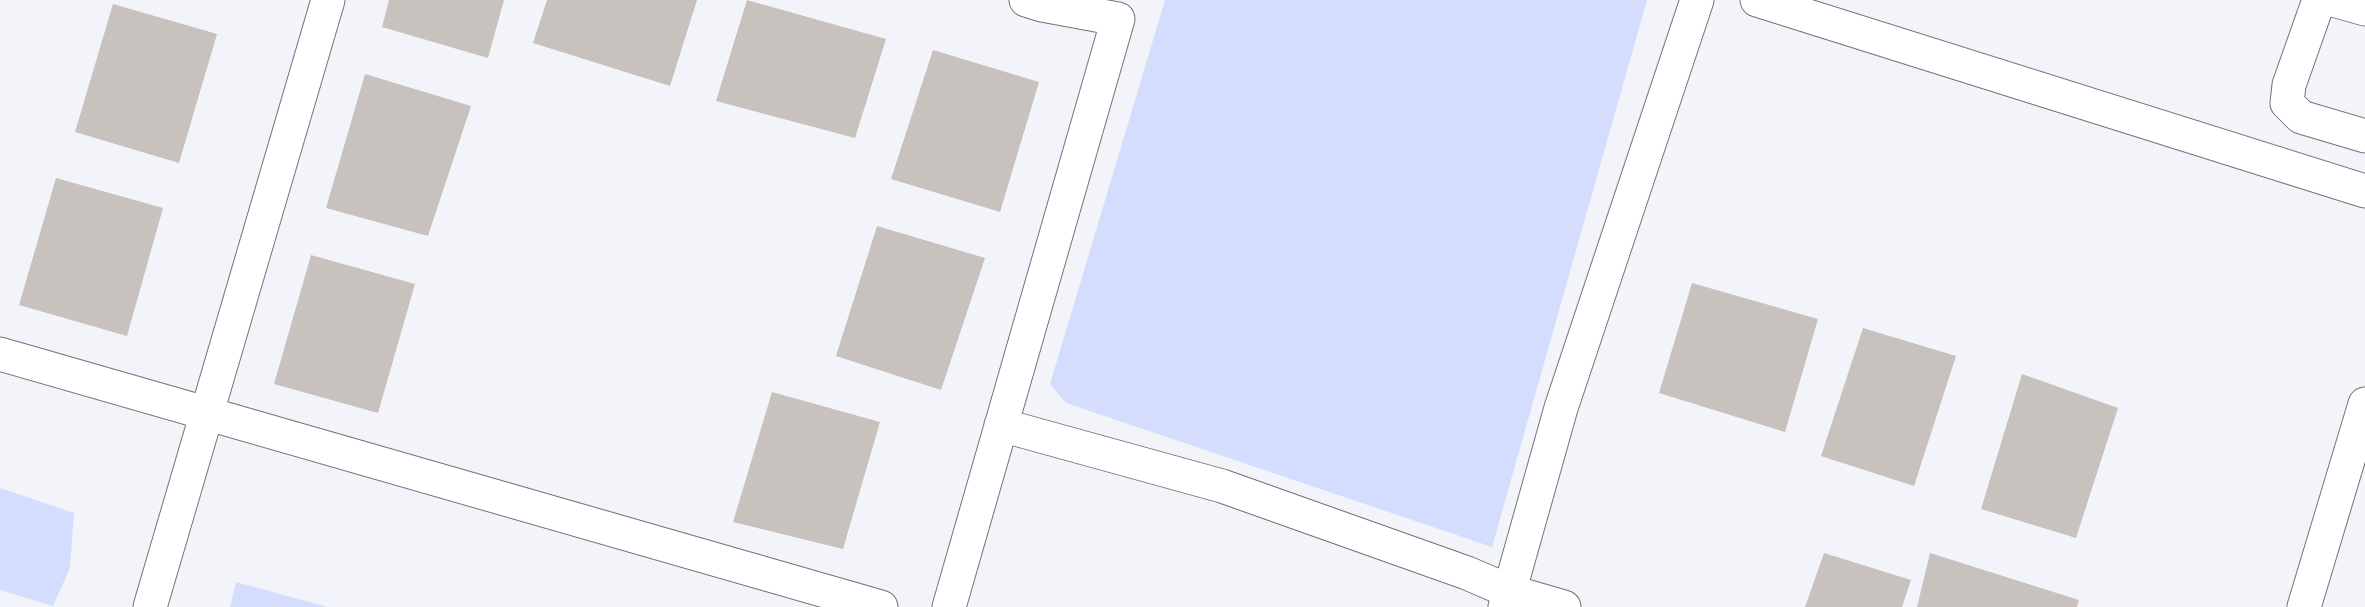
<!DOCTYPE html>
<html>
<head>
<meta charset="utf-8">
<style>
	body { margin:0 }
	canvas { display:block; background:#f2f4fa }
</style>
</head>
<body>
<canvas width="2365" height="607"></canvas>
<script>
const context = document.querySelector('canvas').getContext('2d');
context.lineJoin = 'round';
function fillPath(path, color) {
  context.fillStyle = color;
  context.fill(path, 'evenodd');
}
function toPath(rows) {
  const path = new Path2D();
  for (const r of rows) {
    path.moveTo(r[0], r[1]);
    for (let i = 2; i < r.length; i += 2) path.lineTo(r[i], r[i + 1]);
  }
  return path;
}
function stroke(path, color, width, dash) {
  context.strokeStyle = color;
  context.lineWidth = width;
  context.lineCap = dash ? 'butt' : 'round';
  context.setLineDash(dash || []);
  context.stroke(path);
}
const green = toPath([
	[1165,0,1647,0,1492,547,1066,403,1050,384],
	[0,488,74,513,70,568,53,606,0,590],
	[236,582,328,607,230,607]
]);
const building = toPath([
	[389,0,504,0,488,58,382,27],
	[547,0,697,0,670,86,533,43],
	[747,0,886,39,855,138,716,101],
	[113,4,217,34,179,163,75,132],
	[933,50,1039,82,1000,212,891,179],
	[365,74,471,106,428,236,326,208],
	[56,178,163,208,127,336,19,305],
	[877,226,985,258,941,390,836,356],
	[311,255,415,284,378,413,274,384],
	[1692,283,1818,319,1785,432,1659,393],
	[1863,328,1956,356,1914,486,1821,456],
	[2022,374,2118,408,2076,538,1981,509],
	[772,392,880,422,843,549,733,522],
	[1824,553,1911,580,1902,607,1805,607],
	[1930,553,2079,600,2077,607,1917,607]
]);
const street = toPath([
	[1757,0,2365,191],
	[2319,0,2289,85,2287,103,2301,117,2365,136],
	[2333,0,2365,9],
	[0,354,881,607],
	[1001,425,1222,486,1467,573,1509,591,1564,607],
	[150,607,328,0],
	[949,607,1118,19,1042,5,1026,0],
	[1505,607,1561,408,1697,0],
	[2304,607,2365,404]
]);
fillPath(green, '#d5ddfe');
fillPath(building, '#c7c2bd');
stroke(street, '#717379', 35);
stroke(street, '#fff', 33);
</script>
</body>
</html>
